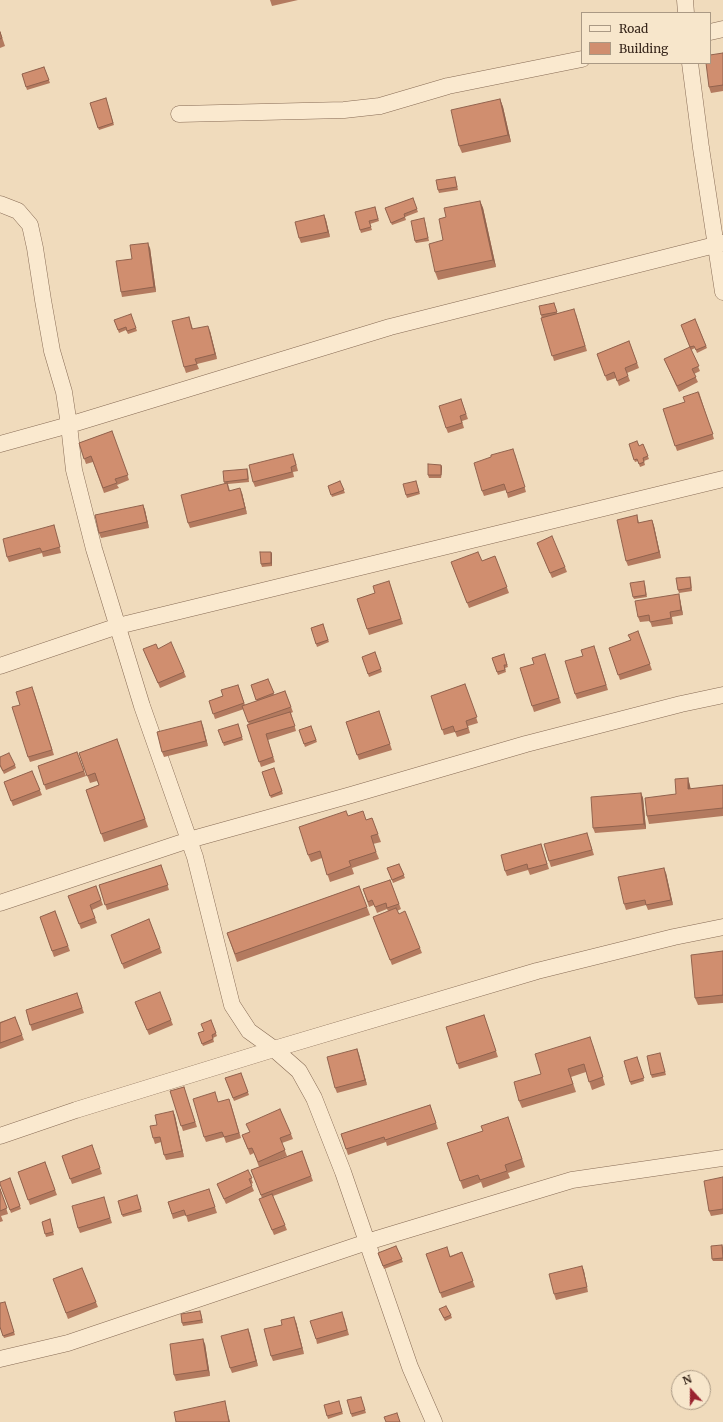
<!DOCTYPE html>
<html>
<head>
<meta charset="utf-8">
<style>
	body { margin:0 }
	#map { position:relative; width:723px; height:1422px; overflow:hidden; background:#f0dbbc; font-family:Merriweather,serif }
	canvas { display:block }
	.legend { position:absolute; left:581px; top:12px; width:130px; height:52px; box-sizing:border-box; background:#f7e6cb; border:1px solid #aa9984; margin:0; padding:5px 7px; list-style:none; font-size:12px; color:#36251a }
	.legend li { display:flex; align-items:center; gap:8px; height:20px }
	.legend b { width:20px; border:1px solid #aa9984 }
	.north { position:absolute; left:671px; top:1370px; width:40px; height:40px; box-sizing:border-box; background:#f7e6cb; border:1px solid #aa9984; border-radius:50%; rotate:339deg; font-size:11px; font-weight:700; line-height:16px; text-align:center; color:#36251a }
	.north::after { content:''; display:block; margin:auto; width:14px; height:18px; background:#99222f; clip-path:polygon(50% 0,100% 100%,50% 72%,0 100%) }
</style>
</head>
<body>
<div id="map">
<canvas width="723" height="1422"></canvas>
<ul class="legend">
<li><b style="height:5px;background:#fae9cf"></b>Road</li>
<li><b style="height:11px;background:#d08e6f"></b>Building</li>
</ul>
<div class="north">N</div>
</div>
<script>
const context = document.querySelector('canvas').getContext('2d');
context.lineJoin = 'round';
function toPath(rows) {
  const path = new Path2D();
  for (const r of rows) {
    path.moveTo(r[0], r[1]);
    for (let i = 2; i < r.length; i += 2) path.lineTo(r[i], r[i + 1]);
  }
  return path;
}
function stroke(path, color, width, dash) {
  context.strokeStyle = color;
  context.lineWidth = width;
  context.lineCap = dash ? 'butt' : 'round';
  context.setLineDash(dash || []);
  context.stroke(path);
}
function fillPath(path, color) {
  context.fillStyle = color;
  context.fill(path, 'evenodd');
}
const street = toPath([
	[685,0,686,13],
	[710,32,723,29],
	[690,63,701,148,723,292],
	[179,114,344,110,380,106,448,86,582,59],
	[0,204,18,211,30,225,35,248,43,300,52,351,64,392,69,425,74,470,94,549,142,706,195,857,232,1005,249,1031,274,1049,299,1071,314,1098,343,1172,410,1367,434,1422],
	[0,444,69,425,390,327,723,243],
	[0,666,118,626,723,479],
	[0,903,189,840,351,795,526,744,681,704,723,695],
	[0,1136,76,1110,274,1049,537,971,674,937,723,927],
	[0,1359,68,1343,367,1242,572,1180,723,1158]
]);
const wall = toPath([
	[270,0,298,0,272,6],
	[0,31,5,46,0,48],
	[723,53,723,91,711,93,709,87],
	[44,67,50,83,27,90,22,74],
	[106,98,114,125,99,130,90,103],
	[500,99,503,107,511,142,462,153,459,146],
	[456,180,458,190,439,193,438,190],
	[413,198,418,212,405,217,406,220,392,225,385,208],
	[480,201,483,208,496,267,438,280,435,272,443,240,446,217],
	[375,207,379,221,370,224,372,230,361,233,360,230],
	[324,215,326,220,330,237,301,243,299,238],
	[425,221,429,241,416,243,415,241],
	[150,248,156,292,122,297,121,292],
	[554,303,557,313,576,314,587,351,554,361,541,315],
	[189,317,193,329,210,331,217,359,197,364,199,369,186,373,184,367],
	[695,319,707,348,697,353,695,348,691,350,700,371,694,374,698,382,679,392,664,359,691,350,681,325],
	[114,320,136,328,137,331,128,334,126,330,119,333],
	[629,341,639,368,627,373,630,381,619,386,616,378,607,381,597,354],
	[699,392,714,439,677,451,663,409,685,402],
	[461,399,468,419,462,421,464,428,448,433,446,428],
	[112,431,129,480,117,485,119,488,104,493,93,462,86,464,79,443],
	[629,444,639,446,643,444,649,459,644,461,645,465,640,467,638,461,635,462],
	[515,454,526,492,508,498,506,490,484,496,482,491],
	[295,459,298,471,293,472,294,477,255,487,253,482],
	[441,465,442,467,441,478,429,478,428,475],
	[247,469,248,471,249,482,228,484,230,491,242,493,247,514,190,528,188,523,225,484,224,482],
	[340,481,345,493,332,497,328,486],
	[416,481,420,494,407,498,406,495],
	[143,505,145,510,149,528,101,538,99,533],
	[637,515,639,523,652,520,654,526,661,558,628,566,626,561],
	[54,525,61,553,43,557,42,553,9,562,7,557],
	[537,543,565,567,567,572,552,578],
	[271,552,272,554,272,566,262,567,261,564],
	[495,556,509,593,469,608,451,562,482,561],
	[690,577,691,580,692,591,679,593,678,590],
	[389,581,403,624,369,635,357,599,375,593],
	[645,584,647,597,634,599,633,597],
	[680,599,683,615,672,617,673,624,652,627,650,621,640,622,638,617],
	[323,624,329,642,317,647,311,628],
	[638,631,652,670,620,680,609,648,631,640],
	[143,649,158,649,184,672,186,677,160,688],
	[596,651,608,690,577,699,575,694],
	[375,652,382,672,369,677,362,657],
	[504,654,508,667,505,668,506,672,498,675,492,658],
	[545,654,561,703,534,712,520,668,534,664],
	[268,679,274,695,285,691,293,712,291,713,296,731,268,740,275,762,261,767,247,725,249,725,244,709,215,719,209,701,223,696,238,685,245,705,257,701,251,685],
	[465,684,478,723,468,726,470,733,457,737,455,732,444,735,431,696],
	[34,692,54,755,30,762,28,757],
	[379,711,392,750,359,760,346,722],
	[201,721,208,746,164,757,162,752],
	[238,724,243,740,224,746,223,743],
	[311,726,317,742,305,747,299,730],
	[117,739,148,827,104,842,86,790,99,785,97,781,90,783,79,753],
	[77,752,86,776,46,790,38,766],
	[0,757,15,765,16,768,4,774,0,766],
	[274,768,283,794,271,798,262,772],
	[32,771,42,795,13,806,4,782],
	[688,778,690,786,691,789,723,785,723,816,649,824,647,816,676,794],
	[641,793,643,798,646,829,595,833,593,828],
	[348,816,366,820,372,818,381,842,373,844,379,859,352,868,354,874,330,882,322,858,311,862,308,855],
	[587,833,594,855,551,867,549,861],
	[541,844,549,869,530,875,528,870,507,876,505,871],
	[399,864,405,878,393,883,387,868],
	[161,865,169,890,107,910,99,885],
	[666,873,673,905,648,910,646,905,626,910,624,904],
	[390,880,401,909,397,911,399,914,420,948,422,953,392,965,373,917,388,911,387,909,377,913,374,905,369,907,363,889],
	[96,886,103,905,92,910,97,923,81,929,68,896],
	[359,886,370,915,237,962,227,933],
	[55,911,70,951,54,957,40,917],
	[149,919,162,953,124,969,111,935],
	[723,951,723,1003,698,1005,695,998],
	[77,993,84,1013,32,1031,26,1010],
	[135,1003,171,1020,173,1025,149,1035],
	[484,1015,498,1057,459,1069,446,1027],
	[15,1017,24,1040,0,1049,0,1022],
	[211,1020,217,1036,213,1038,214,1042,203,1046,198,1033,204,1031],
	[593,1045,605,1085,592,1090,586,1072,571,1077,576,1092,522,1108,519,1101,541,1074],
	[357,1049,367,1085,337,1093,335,1088],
	[660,1053,666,1075,652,1078,651,1075],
	[637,1057,644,1081,631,1085,630,1082],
	[241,1073,249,1095,234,1101,225,1078],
	[184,1087,197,1127,183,1131,170,1091],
	[219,1102,231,1104,241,1138,226,1143,224,1137,206,1142,204,1137],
	[430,1105,438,1129,387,1146,386,1142,348,1155,341,1134],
	[173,1111,175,1116,184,1157,166,1160,164,1155,161,1142,155,1144,153,1138,157,1125],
	[508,1117,525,1167,508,1173,510,1178,483,1188,481,1182,463,1189,447,1143,483,1131],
	[291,1134,293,1139,282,1143,287,1156,271,1162,302,1151,313,1181,273,1196,287,1230,274,1235,261,1204,262,1198,251,1170,259,1167,254,1153,250,1155,242,1135],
	[92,1145,102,1174,72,1184,62,1156],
	[45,1162,57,1195,30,1205,18,1172],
	[248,1170,253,1183,251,1184,254,1191,226,1204,217,1184],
	[723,1177,723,1214,711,1216,709,1211],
	[10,1178,21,1209,11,1213,0,1184],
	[0,1188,8,1214,1,1216,3,1221,0,1222],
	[209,1189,217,1213,188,1222,186,1215,173,1219,168,1202],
	[137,1195,142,1212,123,1217,122,1215],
	[105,1202,112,1223,80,1233,78,1228],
	[50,1219,54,1235,46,1237,42,1222],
	[722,1245,723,1247,723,1261,713,1261,712,1259],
	[396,1246,403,1262,384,1269,378,1253],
	[462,1252,475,1287,442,1298,426,1254,450,1256],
	[582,1266,584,1271,588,1292,556,1300,554,1294],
	[82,1268,98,1307,68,1319,53,1279],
	[5,1302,15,1335,4,1338,0,1327],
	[439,1309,451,1315,452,1318,445,1321],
	[201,1313,203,1323,183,1326,182,1323],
	[344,1317,349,1335,317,1344,316,1339],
	[296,1322,304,1354,273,1361,271,1356],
	[248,1329,258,1366,232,1373,230,1368],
	[205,1344,210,1376,176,1381,174,1375],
	[361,1397,366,1413,352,1417,351,1414],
	[339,1401,343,1414,328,1419,324,1405]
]);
const shadedWall = toPath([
	[500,99,503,107,511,142,508,135],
	[480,201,483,208,496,267,493,260],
	[324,215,326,220,330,237,328,232],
	[148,243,150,248,156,292,154,287],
	[208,326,210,331,217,359,215,354],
	[441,465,442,467,441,478],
	[240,488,242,493,247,514,245,508],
	[143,505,145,510,149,528,147,522],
	[652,520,654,526,661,558,659,552],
	[271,552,272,554,272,566,271,563],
	[679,594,680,599,683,615,681,610],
	[201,721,203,726,208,746,206,741],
	[688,778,690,786,691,797,688,789],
	[641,793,643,798,646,829,644,824],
	[664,868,666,873,673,905,671,900],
	[357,1049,359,1054,367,1085,365,1080],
	[173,1111,175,1116,184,1157,182,1151],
	[582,1266,584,1271,588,1292,587,1287],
	[294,1317,296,1322,304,1354,302,1348],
	[248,1329,250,1334,258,1366,256,1361],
	[203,1339,205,1344,210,1376,208,1370],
	[225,1401,226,1406,230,1422,229,1422]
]);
const building = toPath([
	[0,32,2,38,0,39,0,32],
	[723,53,723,85,709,87,706,63,710,63,710,55,723,53],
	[44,67,49,80,26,87,22,74,44,67],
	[106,98,113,123,98,128,90,103,106,98],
	[500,99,508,135,459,146,451,110,500,99],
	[455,177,457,187,438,190,436,180,455,177],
	[413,198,417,209,404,214,405,217,391,223,385,208,413,198],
	[480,201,493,260,435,272,429,244,443,240,439,219,446,217,444,208,480,201],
	[375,207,378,219,369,221,371,227,360,230,355,212,375,207],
	[324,215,328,232,299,238,295,222,324,215],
	[424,218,428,238,415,241,411,221,424,218],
	[148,243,154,287,121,292,116,261,132,259,130,245,148,243],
	[554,303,557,312,541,315,539,306,554,303],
	[574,309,585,346,552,356,541,318,574,309],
	[131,314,136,328,127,331,126,327,118,330,114,320,131,314],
	[189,317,192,329,208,326,215,354,195,359,197,364,184,367,172,321,189,317],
	[695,319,706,346,696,350,694,346,690,347,681,325,695,319],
	[629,341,637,363,625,368,628,376,617,381,614,372,605,376,597,354,629,341],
	[690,347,699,366,692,369,696,377,677,386,664,359,690,347],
	[698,392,713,434,675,446,663,409,685,402,683,397,698,392],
	[461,399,466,414,460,416,462,423,446,428,439,406,461,399],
	[112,431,128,475,115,479,117,483,103,488,91,456,84,459,79,443,112,431],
	[637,441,639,446,643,444,648,456,643,458,644,462,639,464,637,459,634,460,629,444,637,441],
	[513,449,525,487,507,493,504,484,482,491,474,463,491,457,491,455,513,449],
	[293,454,296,465,291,467,292,472,253,482,249,465,293,454],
	[428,464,441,465,441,475,428,475,428,464],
	[247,469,248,479,224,482,223,471,247,469],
	[340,481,344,490,331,495,328,486,340,481],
	[416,481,419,492,406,495,403,484,416,481],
	[227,483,229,491,240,488,245,508,188,523,181,495,227,483],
	[143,505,147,522,99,533,95,515,143,505],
	[637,515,638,523,652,520,659,552,626,561,617,520,637,515],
	[54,525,60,547,42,552,40,548,7,557,3,539,54,525],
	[552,536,565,567,550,573,537,543,552,536],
	[260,552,271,552,271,563,261,564,260,552],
	[478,552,482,561,495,556,507,587,467,603,451,562,478,552],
	[690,577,691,588,678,590,676,578,690,577],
	[389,581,401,619,367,629,357,599,375,593,373,586,389,581],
	[644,581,646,595,633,597,630,583,644,581],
	[679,594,681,610,670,612,671,618,650,622,649,615,638,617,635,601,679,594],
	[323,624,328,640,316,644,311,628,323,624],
	[638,631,650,664,618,675,609,648,631,640,628,635,638,631],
	[171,642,184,672,158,683,143,649,156,644,158,649,171,642],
	[594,646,606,685,575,694,565,661,583,656,581,650,594,646],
	[375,652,381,669,368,674,362,657,375,652],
	[504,654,507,665,504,665,505,670,497,672,492,658,504,654],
	[545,654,559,698,532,706,520,668,534,664,532,658,545,654],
	[268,679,274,693,256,700,251,685,268,679],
	[465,684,477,717,466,721,468,728,455,732,453,726,442,730,431,696,465,684],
	[238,685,244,703,213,714,209,701,223,696,221,690,238,685],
	[32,687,52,750,28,757,12,707,20,705,16,692,32,687],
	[285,691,291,707,248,722,242,706,285,691],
	[379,711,390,744,357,755,346,722,379,711],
	[290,712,295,726,266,734,273,757,259,762,247,725,290,712],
	[201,721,206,741,162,752,157,732,201,721],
	[238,724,242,737,223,743,218,730,238,724],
	[311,726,316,740,304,744,299,730,311,726],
	[117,739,145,819,101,834,86,790,99,785,95,773,87,776,79,753,117,739],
	[77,752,84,771,44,785,38,766,77,752],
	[9,753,15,765,3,771,0,765,0,757,9,753],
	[274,768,282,791,270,796,262,772,274,768],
	[32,771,40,790,11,801,4,782,32,771],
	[688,778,688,789,723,785,723,808,647,816,645,798,676,794,675,779,688,778],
	[641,793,644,824,593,828,591,797,641,793],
	[346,811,348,816,363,811,366,820,372,818,378,834,371,836,376,852,349,861,351,866,327,875,320,851,308,855,299,827,346,811],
	[587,833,592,850,549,861,544,844,587,833],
	[541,844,547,864,528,869,527,864,505,871,501,855,541,844],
	[399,864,404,875,392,880,387,868,399,864],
	[161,865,168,885,105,905,99,885,161,865],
	[664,868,671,900,646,905,645,900,624,904,618,877,664,868],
	[390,880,399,904,387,908,386,903,375,907,372,900,368,902,363,889,390,880],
	[96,886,101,900,90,905,95,918,79,924,68,896,96,886],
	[359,886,367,907,235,954,227,933,359,886],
	[396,908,399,914,405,911,420,948,390,960,373,917,396,908],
	[55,911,68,946,52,951,40,917,55,911],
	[149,919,160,948,122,964,111,935,149,919],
	[723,951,723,995,695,998,691,955,723,951],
	[160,992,171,1020,147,1030,135,1002,160,992],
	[77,993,82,1008,30,1025,26,1010,77,993],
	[484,1015,496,1051,457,1064,446,1027,484,1015],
	[15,1017,22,1035,0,1043,0,1023,15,1017],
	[211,1020,216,1033,212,1035,213,1039,202,1044,198,1033,204,1031,201,1024,211,1020],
	[590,1037,603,1077,589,1082,584,1064,568,1069,573,1084,519,1101,514,1082,541,1074,535,1054,590,1037],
	[357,1049,365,1080,335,1088,327,1057,357,1049],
	[660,1053,665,1072,651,1075,647,1056,660,1053],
	[637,1057,644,1078,630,1082,624,1061,637,1057],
	[241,1073,248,1092,233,1098,225,1078,241,1073],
	[184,1087,195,1122,181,1126,170,1091,184,1087],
	[215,1092,218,1102,229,1099,239,1133,224,1137,222,1132,204,1137,193,1099,215,1092],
	[430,1105,436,1123,385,1140,384,1137,346,1149,341,1134,430,1105],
	[280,1109,291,1134,280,1138,285,1150,258,1162,252,1148,248,1149,242,1135,250,1132,246,1124,280,1109],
	[173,1111,182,1151,164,1155,160,1137,153,1138,150,1126,157,1125,155,1115,173,1111],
	[508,1117,522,1159,505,1165,507,1171,480,1180,478,1175,460,1181,447,1143,483,1131,481,1126,508,1117],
	[92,1145,100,1168,70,1179,62,1156,92,1145],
	[302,1151,311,1176,261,1195,251,1170,302,1151],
	[45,1162,55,1190,28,1200,18,1172,45,1162],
	[248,1170,252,1178,249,1179,252,1186,224,1199,217,1184,248,1170],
	[723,1177,723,1209,709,1211,704,1181,723,1177],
	[10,1178,20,1206,10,1210,0,1184,0,1182,10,1178],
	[0,1189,7,1208,0,1211,0,1189],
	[209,1189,215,1207,186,1216,184,1210,172,1214,168,1202,209,1189],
	[272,1194,285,1225,272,1230,259,1199,272,1194],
	[137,1195,141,1209,122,1215,118,1201,137,1195],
	[104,1197,110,1218,78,1228,72,1206,104,1197],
	[50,1219,53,1232,45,1234,42,1222,50,1219],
	[722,1245,723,1258,712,1259,711,1246,722,1245],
	[396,1246,402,1259,383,1266,378,1253,396,1246],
	[447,1247,450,1257,462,1252,473,1281,440,1293,426,1254,447,1247],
	[582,1266,587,1287,554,1294,549,1274,582,1266],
	[82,1268,96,1302,66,1313,53,1279,82,1268],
	[5,1302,14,1332,3,1336,0,1327,0,1303,5,1302],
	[446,1306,451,1315,444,1318,439,1309,446,1306],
	[200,1311,202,1320,182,1323,181,1314,200,1311],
	[342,1312,347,1330,316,1339,310,1321,342,1312],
	[294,1317,302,1348,271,1356,264,1329,282,1325,281,1320,294,1317],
	[248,1329,256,1361,230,1368,221,1336,248,1329],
	[203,1339,208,1370,174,1375,170,1344,203,1339],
	[361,1397,365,1410,351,1414,347,1400,361,1397],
	[225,1401,229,1422,176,1422,174,1412,225,1401],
	[339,1401,342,1412,327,1416,324,1405,339,1401],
	[397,1413,400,1422,386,1422,384,1417,397,1413]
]);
stroke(street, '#876b55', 17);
stroke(street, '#fae9cf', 16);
fillPath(wall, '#b37a5f');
fillPath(shadedWall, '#92634e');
fillPath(building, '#d08e6f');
stroke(building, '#92634e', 1);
</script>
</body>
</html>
